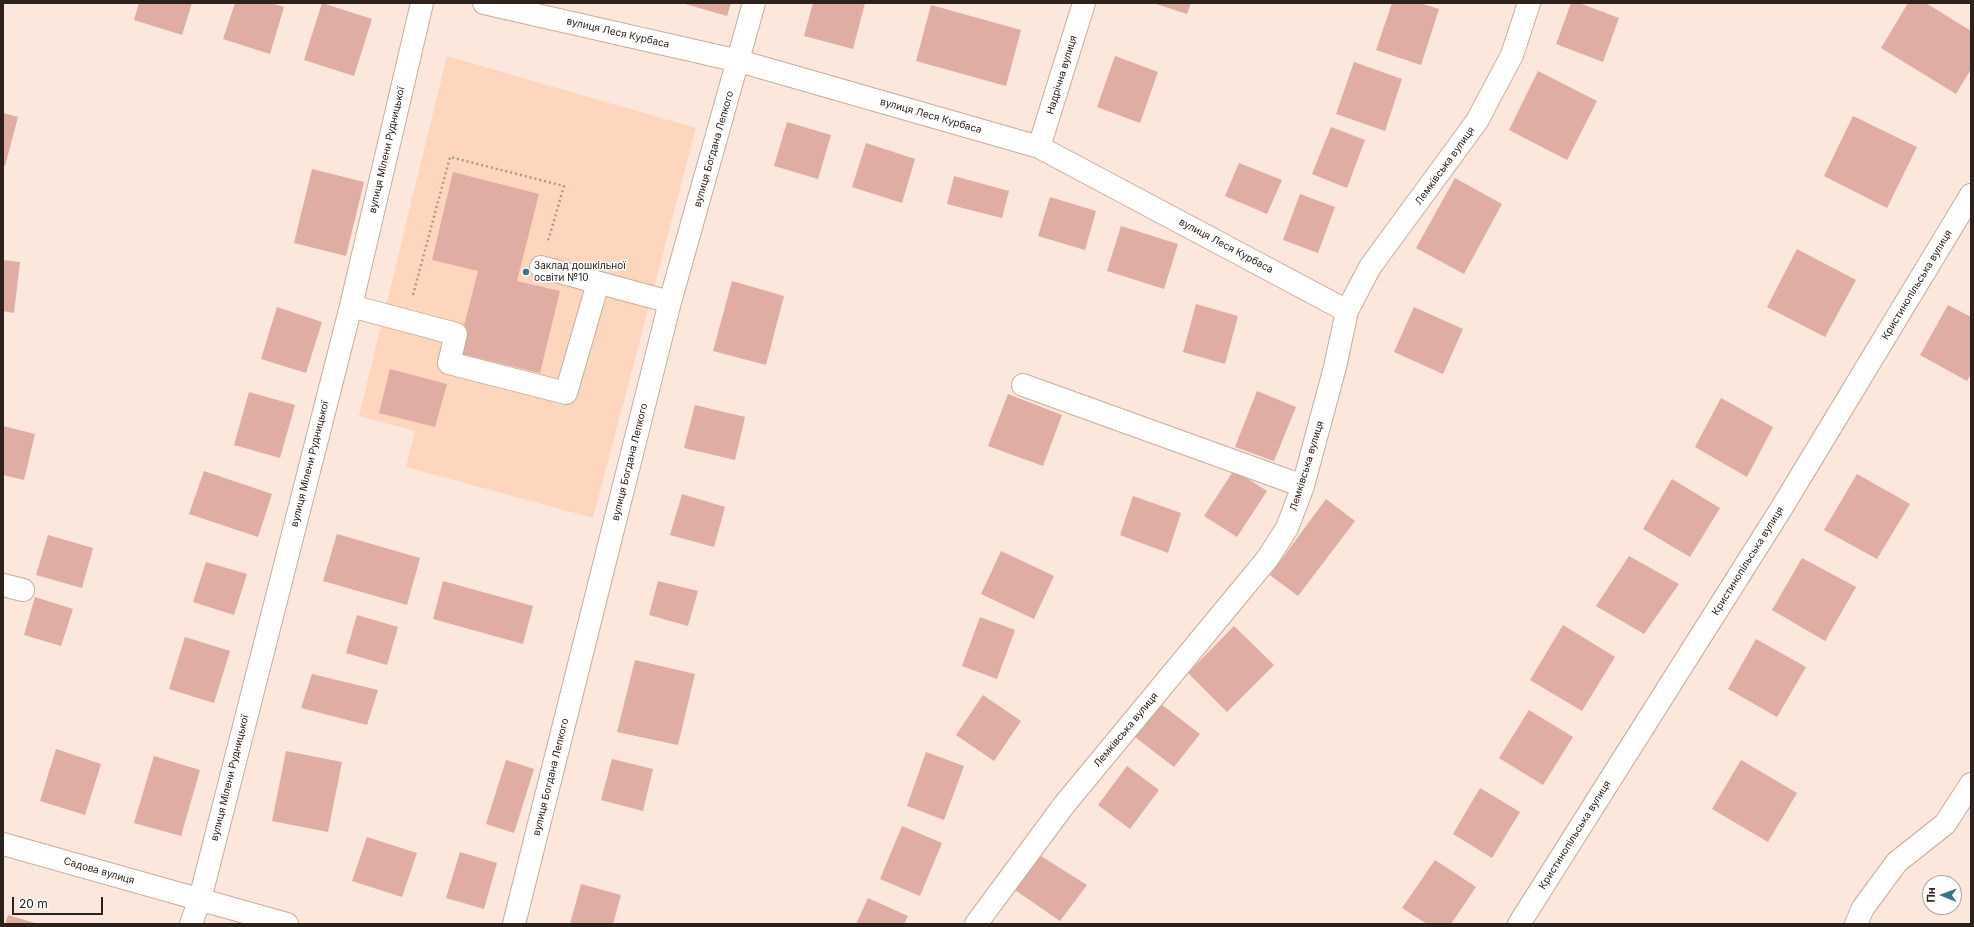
<!DOCTYPE html>
<html>
<head>
<meta charset="utf-8">
<style>
	body { margin:0 }
	#map { position:relative; width:1974px; height:927px; overflow:hidden; background:#fbe7db; font-family:Inter,sans-serif }
	canvas { display:block }
	.frame { position:absolute; inset:0; border:4px solid #2d221b; pointer-events:none }
	.north { position:absolute; left:1922px; top:875px; width:40px; height:40px; box-sizing:border-box; background:#fff; border:1px solid #aba7a4; border-radius:50%; rotate:271deg; font-size:11px; font-weight:700; line-height:16px; text-align:center; color:#2d221b }
	.north::after { content:''; display:block; margin:auto; width:14px; height:18px; background:#38758b; clip-path:polygon(50% 0,100% 100%,50% 72%,0 100%) }
	.scale { position:absolute; left:12px; top:897px; width:91px; height:18px; box-sizing:border-box; border:2px solid #2d221b; border-top:0; padding-left:5px; font-size:12px; line-height:14px; white-space:nowrap; color:#2d221b; -webkit-text-stroke:3px #fff; paint-order:stroke }
</style>
</head>
<body>
<div id="map">
<canvas width="1974" height="927"></canvas>
<div class="frame"></div>
<div class="north">Пн</div>
<div class="scale">20 m</div>
</div>
<script>
const context = document.querySelector('canvas').getContext('2d');
context.lineJoin = 'round';
function fillPath(path, color) {
  context.fillStyle = color;
  context.fill(path, 'evenodd');
}
function toPath(rows) {
  const path = new Path2D();
  for (const r of rows) {
    path.moveTo(r[0], r[1]);
    for (let i = 2; i < r.length; i += 2) path.lineTo(r[i], r[i + 1]);
  }
  return path;
}
function stroke(path, color, width, dash) {
  context.strokeStyle = color;
  context.lineWidth = width;
  context.lineCap = dash ? 'butt' : 'round';
  context.setLineDash(dash || []);
  context.stroke(path);
}
function label(font, color, halo, rows, align = 'center') {
  context.font = font + ' Inter,sans-serif';
  context.lineWidth = 3;
  context.setLineDash([]);
  context.textBaseline = 'middle';
  context.strokeStyle = halo;
  context.fillStyle = color;
  for (const [text, x, y, turn = 0] of rows) {
    context.save();
    context.translate(x, y);
    context.rotate((+turn || 0) * Math.PI / 180);
    context.textAlign = isNaN(turn) ? turn : align;
    if (halo) context.strokeText(text, 0, 0);
    context.fillText(text, 0, 0);
    context.restore();
  }
}
const built = toPath([
	[447,56,696,128,593,518,406,467,415,431,359,416]
]);
const building = toPath([
	[139,3,192,3,182,35,134,20],
	[235,3,271,3,284,7,270,54,223,39],
	[322,3,372,19,354,76,304,60],
	[682,3,731,3,727,16],
	[813,3,865,3,853,49,804,36],
	[1153,3,1191,3,1187,14],
	[1392,3,1420,3,1439,9,1421,65,1376,50],
	[1571,3,1579,3,1619,18,1603,62,1556,44],
	[1908,3,1926,3,1971,31,1971,69,1956,94,1881,48],
	[931,5,1021,30,1006,86,916,61],
	[1115,56,1158,72,1140,123,1097,107],
	[1354,62,1402,79,1385,131,1336,114],
	[1538,71,1597,101,1567,160,1509,130],
	[3,113,18,117,5,166,3,166],
	[1853,116,1917,147,1887,208,1824,176],
	[787,122,831,135,818,179,774,166],
	[1331,127,1365,140,1347,188,1312,174],
	[866,143,915,159,902,203,852,187],
	[1239,163,1282,180,1267,214,1225,196],
	[312,169,364,182,346,256,294,243],
	[453,172,539,194,517,281,560,291,540,373,457,353,478,271,432,260],
	[954,176,1009,191,1002,218,947,204],
	[1455,178,1502,204,1464,274,1416,248],
	[1300,194,1335,207,1318,253,1283,240],
	[1050,197,1096,211,1085,250,1038,236],
	[1121,226,1178,244,1164,289,1107,271],
	[1797,249,1856,280,1825,337,1767,307],
	[3,260,20,262,14,313,3,311],
	[732,281,784,296,766,365,713,351],
	[1196,304,1238,316,1225,364,1183,352],
	[1948,305,1971,317,1971,374,1967,381,1920,355],
	[277,307,322,322,306,373,261,359],
	[1414,307,1463,329,1443,374,1394,352],
	[390,369,447,384,435,427,379,413],
	[1257,391,1296,407,1274,461,1235,447],
	[249,392,295,405,280,458,234,445],
	[1008,394,1062,415,1043,466,988,446],
	[1721,398,1773,427,1747,477,1695,447],
	[695,405,745,417,735,460,684,448],
	[3,426,35,434,24,480,3,475],
	[1234,470,1267,491,1237,537,1204,516],
	[204,471,272,494,258,537,189,514],
	[1857,474,1910,504,1877,559,1824,530],
	[1672,479,1720,508,1690,557,1643,529],
	[682,494,725,507,714,547,670,535],
	[1133,496,1181,513,1168,553,1120,535],
	[1326,499,1355,521,1298,596,1270,575],
	[337,534,420,558,407,605,323,581],
	[48,535,93,548,82,588,36,575],
	[1001,551,1054,576,1034,619,981,594],
	[1629,556,1679,584,1644,634,1596,606],
	[1802,558,1856,587,1825,641,1772,610],
	[206,562,247,574,234,615,193,602],
	[443,581,533,606,523,644,433,619],
	[658,581,698,591,688,626,649,615],
	[35,597,73,609,61,646,24,635],
	[357,615,398,627,387,665,346,653],
	[980,617,1015,630,997,679,962,666],
	[1563,625,1615,657,1582,711,1530,680],
	[1234,626,1274,665,1227,712,1188,673],
	[185,637,230,651,214,703,169,689],
	[1756,639,1806,667,1777,717,1728,689],
	[635,660,695,674,678,745,617,732],
	[312,674,378,690,367,725,301,708],
	[983,695,1021,721,994,761,956,735],
	[1157,701,1200,734,1174,767,1131,734],
	[1529,710,1573,737,1543,785,1499,758],
	[56,749,101,764,85,815,40,801],
	[286,751,342,762,328,832,272,821],
	[926,752,964,766,944,820,907,806],
	[154,756,200,770,181,836,134,823],
	[612,759,653,769,643,811,601,800],
	[506,760,534,769,514,833,486,824],
	[1741,760,1797,793,1768,842,1712,809],
	[1127,766,1159,790,1130,829,1098,805],
	[1480,788,1520,812,1492,858,1453,834],
	[902,826,942,843,920,896,880,879],
	[367,837,417,853,402,897,352,881],
	[460,852,497,863,484,909,446,898],
	[1041,856,1087,885,1060,921,1015,890],
	[1435,860,1476,887,1451,924,1427,924,1402,908],
	[581,884,621,895,613,924,570,924],
	[868,898,908,916,904,924,856,924],
	[8,915,38,924,5,924]
]);
const path = toPath([
	[413,295,450,157,564,186,548,241]
]);
const minor = toPath([
	[484,3,739,61,1039,147,1347,311],
	[1039,147,1084,3],
	[541,267,670,302],
	[351,306,456,334,449,363,566,393,598,283],
	[1023,385,1303,486],
	[3,585,23,590],
	[3,844,287,924],
	[191,924,200,899,351,306,422,3],
	[514,924,670,302,754,3],
	[976,924,1064,805,1268,558,1287,528,1303,486,1335,367,1347,311,1370,267,1477,121,1512,55,1529,3],
	[1519,924,1781,509,1971,195],
	[1856,924,1863,908,1897,862,1945,824,1971,784]
]);
const markers = [
	[526,272,4,"#38758b"]
];
const streetNames = [
	["вулиця Леся Курбаса",618,33,13],
	["Надрічна вулиця",1062,75,-73],
	["вулиця Леся Курбаса",931,116,16],
	["вулиця Богдана Лепкого",714,149,-74],
	["вулиця Мілени Рудницької",387,150,-77],
	["Лемківська вулиця",1445,166,-54],
	["вулиця Леся Курбаса",1226,246,28],
	["Кристинопільська вулиця",1917,285,-59],
	["вулиця Богдана Лепкого",630,462,-76],
	["вулиця Мілени Рудницької",310,464,-76],
	["Лемківська вулиця",1307,466,-73],
	["Кристинопільська вулиця",1748,561,-58],
	["Лемківська вулиця",1126,730,-50],
	["вулиця Богдана Лепкого",551,777,-76],
	["вулиця Мілени Рудницької",230,778,-76],
	["Кристинопільська вулиця",1575,835,-58],
	["Садова вулиця",99,871,16]
];
const poiNames = [
	["Заклад дошкільної",534,266],
	["освіти №10",534,278]
];
fillPath(built, '#fed6be');
fillPath(building, '#dfada3');
stroke(minor, '#cbac99', 24);
stroke(path, '#a9998f', 2.5, [2, 3]);
stroke(minor, '#fff', 22);
for (const [x, y, r, color] of markers) {
  const dot = new Path2D();
  dot.arc(x, y, r, 0, 2 * Math.PI);
  context.fillStyle = color;
  context.fill(dot);
  stroke(dot, '#fff', 1.5);
}
label('10px', '#2d221b', '#fff', streetNames);
label('10px', '#2d221b', '#fff', poiNames, 'left');
</script>
</body>
</html>
